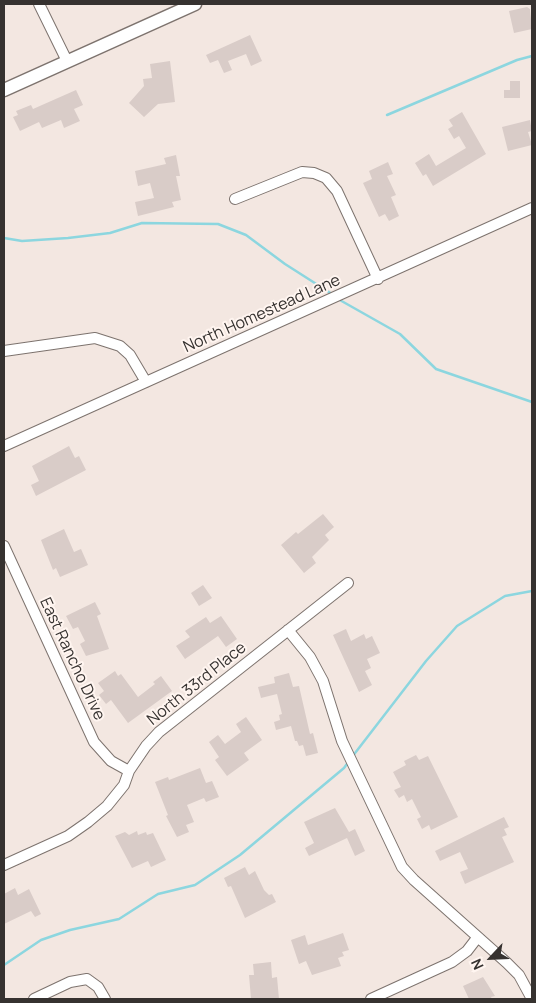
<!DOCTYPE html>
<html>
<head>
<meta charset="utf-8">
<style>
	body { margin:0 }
	#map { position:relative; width:536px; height:1003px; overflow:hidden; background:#f3e7e1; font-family:Manrope,sans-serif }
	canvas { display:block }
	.frame { position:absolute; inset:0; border:5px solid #363230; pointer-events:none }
	.north { position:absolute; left:466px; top:933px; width:50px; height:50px; -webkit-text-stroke:4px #fff5f0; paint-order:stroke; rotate:245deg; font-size:14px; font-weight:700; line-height:20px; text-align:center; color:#363230 }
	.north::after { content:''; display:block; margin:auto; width:18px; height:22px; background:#363230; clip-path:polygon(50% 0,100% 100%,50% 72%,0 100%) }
</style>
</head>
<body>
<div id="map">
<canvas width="536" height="1003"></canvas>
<div class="frame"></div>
<div class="north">N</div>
</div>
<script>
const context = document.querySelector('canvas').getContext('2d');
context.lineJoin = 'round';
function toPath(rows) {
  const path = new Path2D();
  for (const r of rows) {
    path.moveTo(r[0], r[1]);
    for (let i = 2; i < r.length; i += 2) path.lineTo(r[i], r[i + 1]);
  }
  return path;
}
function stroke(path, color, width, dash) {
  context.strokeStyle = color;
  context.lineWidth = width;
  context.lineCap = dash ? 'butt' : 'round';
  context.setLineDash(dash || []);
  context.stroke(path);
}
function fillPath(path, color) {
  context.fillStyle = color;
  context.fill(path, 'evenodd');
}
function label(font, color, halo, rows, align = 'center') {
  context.font = font + ' Manrope,sans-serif';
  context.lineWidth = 4;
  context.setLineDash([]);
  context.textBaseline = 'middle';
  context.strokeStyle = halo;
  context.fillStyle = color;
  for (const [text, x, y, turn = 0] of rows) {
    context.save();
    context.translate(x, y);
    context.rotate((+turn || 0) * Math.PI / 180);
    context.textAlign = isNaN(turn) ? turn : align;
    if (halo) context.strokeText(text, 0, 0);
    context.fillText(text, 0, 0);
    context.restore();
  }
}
const stream = toPath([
	[387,115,517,60,532,56],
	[4,238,22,241,68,238,110,233,142,223,218,224,246,235,285,264,332,294],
	[338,299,400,334,436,369,532,402],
	[352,757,426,661,457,626,505,596,532,591],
	[4,965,41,940,70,930,119,919,158,894,195,885,240,855,344,768,349,761]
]);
const building = toPath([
	[527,7,530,9,532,29,514,33,509,11],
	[250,35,262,61,251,66,246,54,228,61,232,70,224,73,218,60,210,63,206,55],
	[170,61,175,102,158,104,144,117,129,103,144,86,143,79,152,78,150,64],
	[510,81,520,81,520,98,504,98,504,90,510,90],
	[76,90,83,105,74,109,80,121,64,128,61,120,42,128,39,122,20,131,13,117,18,115,16,111,31,105,33,109],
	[462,112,486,154,433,186,426,174,423,176,415,163,429,154,436,166,466,148,459,136,454,139,448,129,453,126,449,120],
	[530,120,532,131,528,132,532,145,508,151,502,127],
	[176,155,180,176,176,176,181,200,172,202,174,207,138,216,135,202,154,198,150,183,138,186,135,171,166,164,164,158],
	[388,162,393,174,387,176,396,195,391,197,399,216,389,221,385,214,379,217,363,183,372,179,369,171],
	[69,446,75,458,79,456,86,470,36,496,31,485,39,481,32,466],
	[323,514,334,527,325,535,329,540,312,557,316,563,304,573,281,545,296,532,298,534],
	[64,529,74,552,81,549,88,565,60,577,56,568,53,570,41,540],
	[203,585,212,598,199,606,191,593],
	[95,602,101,614,97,616,109,649,86,656,80,644,85,641,78,627,73,629,66,616],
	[221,616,237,639,226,647,218,636,185,659,176,646,190,637,185,631,206,617,210,623],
	[346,629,351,641,364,634,366,639,372,636,380,653,367,659,371,668,365,671,372,685,359,692,333,635],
	[115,671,118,676,121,674,138,697,155,684,153,682,161,676,172,691,128,723,111,700,106,704,99,695,104,691,98,683],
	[289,673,293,687,299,686,310,734,313,733,318,753,306,756,303,745,299,746,297,741,295,741,291,726,276,730,274,722,280,720,279,715,282,714,277,694,261,698,258,687,275,683,274,677],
	[246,717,262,740,244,753,249,760,227,776,215,760,219,757,209,742,218,735,225,744,241,732,236,724],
	[416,755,419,760,428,756,458,817,431,830,429,825,422,829,417,819,421,817,412,799,407,802,404,795,399,798,394,790,401,787,393,772,406,765,404,761],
	[200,768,206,783,212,781,219,797,206,802,204,798,187,805,194,822,186,825,189,832,177,837,166,816,168,815,155,782,168,777,169,780],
	[335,808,349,832,355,829,365,851,355,856,347,838,309,856,305,848,314,843,304,822],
	[504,817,509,827,504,829,507,835,502,837,514,862,465,884,460,872,468,869,460,852,440,861,435,851],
	[137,831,138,835,146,832,147,835,153,833,166,860,151,867,148,861,132,868,115,836,125,832,129,835],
	[245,867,249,875,255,871,264,890,269,895,272,894,276,902,245,918,231,886,228,887,224,878],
	[15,888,18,895,29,889,41,914,35,917,31,911,4,924,4,894],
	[343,933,349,950,342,952,344,956,338,958,341,966,312,975,306,961,299,964,291,940,305,935,308,945],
	[271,962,272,978,277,977,279,999,251,999,249,975,254,975,253,964],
	[483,977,495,996,491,997,492,999,469,999,463,986]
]);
const minor = toPath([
	[39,4,67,61],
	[235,199,302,172,314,173,326,178,337,191,378,279],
	[4,351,95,338,120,346,130,355,146,382],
	[4,446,532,208],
	[4,546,94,742,111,761,129,771],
	[288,630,310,657,323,681,342,741,402,867,414,880,507,963,519,975,532,999],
	[4,865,68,836,88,822,107,806,124,785,129,771,146,746,159,732,348,583],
	[34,999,70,982,87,979,98,987,105,999],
	[371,999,452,962,467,951,477,938]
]);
const tertiary = toPath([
	[4,90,195,4]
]);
const streetNames = [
	["North Homestead Lane",262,314,-24],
	["East Rancho Drive",72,659,65],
	["North 33rd Place",197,684,-39]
];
stroke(stream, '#8cd6df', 2.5);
fillPath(building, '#d9ccc8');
stroke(minor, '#7d736e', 12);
stroke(tertiary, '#7d736e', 15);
stroke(minor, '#fff', 10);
stroke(tertiary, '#fff', 12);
label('16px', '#363230', '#fff5f0', streetNames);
</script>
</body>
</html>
